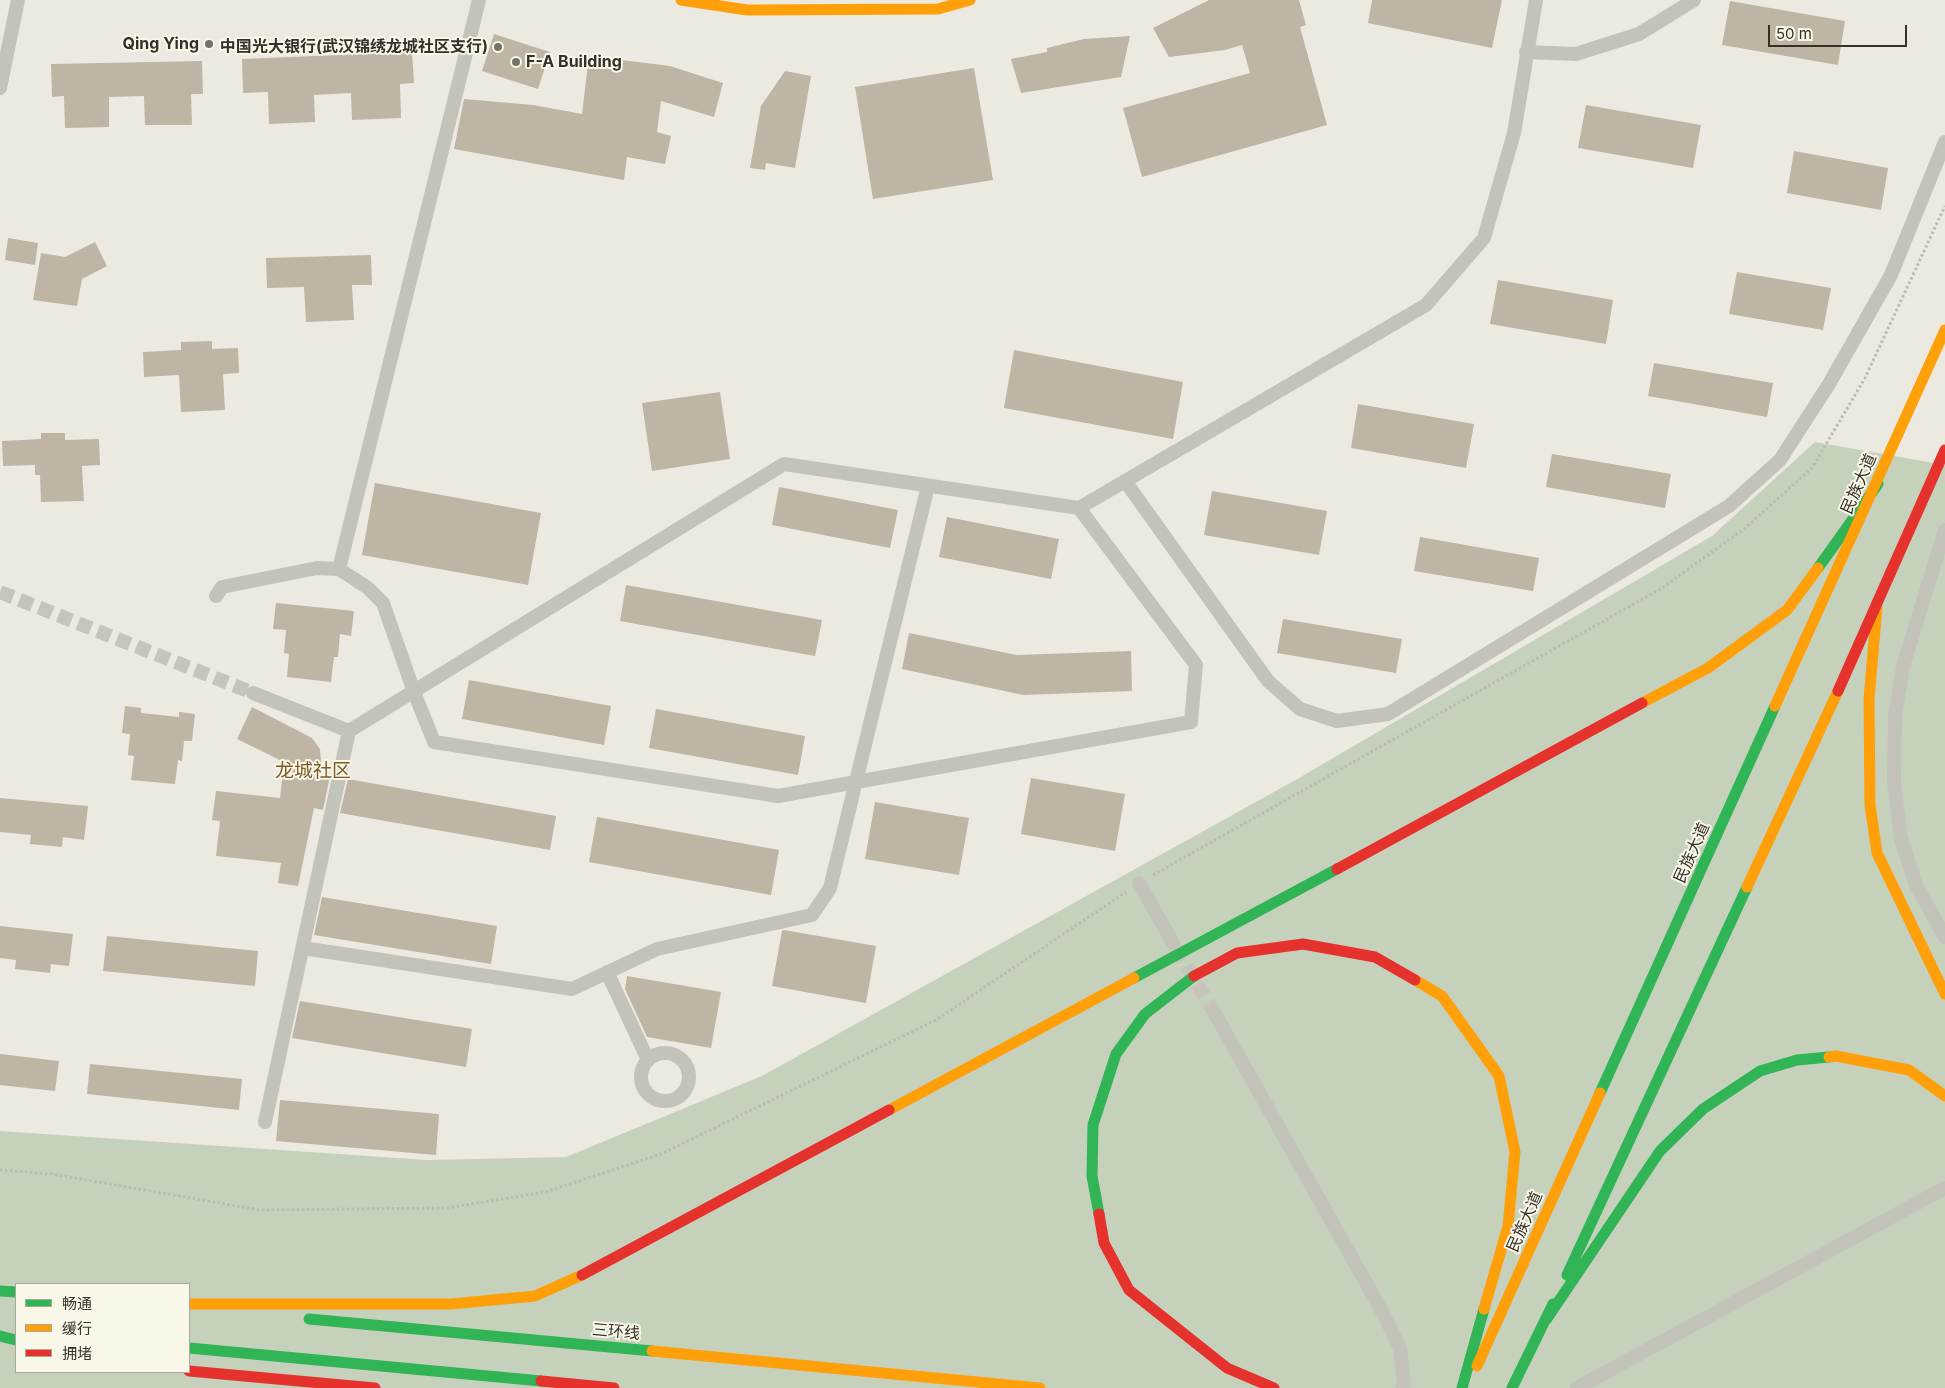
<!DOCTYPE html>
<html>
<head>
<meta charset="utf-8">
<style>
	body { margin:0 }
	#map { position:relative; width:1945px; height:1388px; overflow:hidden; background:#eceae0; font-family:Inter,"Noto Sans SC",sans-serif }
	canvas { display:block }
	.legend { position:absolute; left:15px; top:1283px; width:175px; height:90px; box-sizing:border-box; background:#f8f7e8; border:1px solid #aaa89b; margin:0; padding:6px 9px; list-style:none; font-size:15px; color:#353128 }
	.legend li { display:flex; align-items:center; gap:10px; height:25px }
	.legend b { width:25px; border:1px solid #aaa89b }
	.scale { position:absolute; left:1768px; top:25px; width:139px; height:22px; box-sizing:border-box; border:2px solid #353128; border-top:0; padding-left:6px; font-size:15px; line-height:18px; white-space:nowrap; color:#353128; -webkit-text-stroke:4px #f8f7e8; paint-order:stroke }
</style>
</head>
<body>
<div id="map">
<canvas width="1945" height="1388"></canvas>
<ul class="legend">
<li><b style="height:6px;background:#30b455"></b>畅通</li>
<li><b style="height:6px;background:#ff9f0a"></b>缓行</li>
<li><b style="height:6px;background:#e5322d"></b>拥堵</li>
</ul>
<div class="scale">50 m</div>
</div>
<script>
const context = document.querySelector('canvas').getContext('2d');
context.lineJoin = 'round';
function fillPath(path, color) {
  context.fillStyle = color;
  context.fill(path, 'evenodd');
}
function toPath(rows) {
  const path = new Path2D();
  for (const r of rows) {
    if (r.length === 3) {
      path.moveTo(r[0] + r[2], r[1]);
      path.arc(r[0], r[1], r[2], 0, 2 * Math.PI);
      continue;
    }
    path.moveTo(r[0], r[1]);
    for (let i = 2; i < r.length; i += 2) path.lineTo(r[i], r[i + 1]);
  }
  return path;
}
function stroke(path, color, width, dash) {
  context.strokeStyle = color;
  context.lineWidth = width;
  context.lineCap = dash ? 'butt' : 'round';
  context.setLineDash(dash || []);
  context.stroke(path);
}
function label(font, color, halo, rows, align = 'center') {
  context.font = font + ' Inter,"Noto Sans SC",sans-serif';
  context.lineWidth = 4;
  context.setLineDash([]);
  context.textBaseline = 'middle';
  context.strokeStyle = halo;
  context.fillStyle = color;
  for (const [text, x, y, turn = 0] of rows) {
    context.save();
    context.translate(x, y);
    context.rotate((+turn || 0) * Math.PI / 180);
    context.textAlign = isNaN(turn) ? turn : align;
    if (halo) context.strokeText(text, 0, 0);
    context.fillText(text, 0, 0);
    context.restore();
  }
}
const green = toPath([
	[1815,442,1945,465,1945,1388,0,1388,0,1131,427,1160,566,1157,762,1076,1299,778,1712,536],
	[16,1284,189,1284,189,1372,16,1372]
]);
const building = toPath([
	[1209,0,1299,0,1306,25,1300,27,1327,125,1142,177,1123,108,1250,73,1242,45,1225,50,1169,57,1153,28],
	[1372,0,1502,0,1492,48,1368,23],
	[1730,1,1845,21,1838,65,1722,45],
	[494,34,550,52,538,89,482,71],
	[1130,36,1121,77,1021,93,1011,59,1047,52,1047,48,1084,39],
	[412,52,414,83,400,84,401,118,352,120,351,93,314,95,315,122,269,124,268,92,243,93,242,59],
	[589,56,670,66,723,83,714,117,661,101,657,132,671,136,665,164,627,157,624,180,454,149,464,99,533,105,582,114],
	[202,61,203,94,191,94,192,125,145,125,144,96,109,97,109,127,65,128,64,96,52,97,51,64],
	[974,68,993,180,873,199,855,87],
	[785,71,811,76,795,168,766,163,765,170,750,168,761,106],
	[1586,105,1701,125,1693,168,1578,148],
	[1794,151,1888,168,1881,210,1787,193],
	[8,238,38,243,35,265,5,260],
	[95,242,107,266,82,279,77,306,33,300,41,253,65,257],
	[371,255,372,285,352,285,354,320,306,322,304,287,267,288,266,258],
	[1737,272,1831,288,1823,330,1729,314],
	[1498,280,1613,300,1606,344,1490,324],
	[212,341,212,349,238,348,239,373,223,374,225,410,181,412,179,375,144,377,143,352,181,350,181,342],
	[1014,350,1183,382,1173,439,1004,408],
	[1654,363,1773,383,1767,417,1648,396],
	[720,392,730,459,652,471,642,403],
	[1358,404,1474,424,1466,468,1351,448],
	[41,433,65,433,65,440,99,439,100,465,82,466,84,501,41,502,40,475,35,475,35,465,3,466,2,441,41,439],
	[1552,454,1671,474,1665,508,1546,487],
	[375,483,541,513,528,585,362,555],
	[779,487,898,510,890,548,772,525],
	[1212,491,1327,511,1319,555,1204,535],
	[947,517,1059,539,1051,579,939,557],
	[1420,537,1539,558,1533,591,1414,571],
	[626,585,822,620,815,656,620,621],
	[276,603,354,611,351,636,340,634,338,657,334,657,331,682,287,677,289,654,284,653,286,630,273,629],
	[1283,619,1402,639,1396,673,1277,653],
	[909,633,1017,655,1131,651,1132,691,1023,695,902,669],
	[469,680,611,706,604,745,462,719],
	[125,706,141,708,141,713,179,717,179,712,195,714,192,741,184,741,182,761,178,760,175,784,131,780,134,756,128,755,130,734,122,733],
	[252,707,312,738,320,749,322,774,330,776,323,810,314,808,298,886,278,883,281,863,216,856,220,821,212,820,216,791,280,798,284,762,237,739],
	[656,709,805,736,798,775,649,748],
	[1031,778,1125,794,1115,851,1021,834],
	[348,779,556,816,550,850,340,813],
	[0,798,88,806,84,840,63,837,62,847,30,844,31,835,0,832],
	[875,802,969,818,959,875,865,859],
	[597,817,779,850,771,895,589,862],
	[322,897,497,926,491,964,314,935],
	[0,926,73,934,69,966,51,964,50,973,15,969,16,960,0,958],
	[784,930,876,946,866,1003,772,986,782,931],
	[107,936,258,951,255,986,103,971],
	[627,976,721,992,711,1048,647,1037,625,989],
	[300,1001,472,1029,466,1067,292,1038],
	[0,1054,59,1061,55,1091,0,1085],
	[90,1064,242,1079,239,1110,87,1094],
	[280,1100,439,1114,436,1155,276,1141]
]);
const streetTunnel = toPath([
	[0,592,253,693],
	[1176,948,1214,1012]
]);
const path = toPath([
	[1153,875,1662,588,1744,529,1812,468,1865,378,1945,206],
	[0,1170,52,1174,260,1210,446,1208,545,1192,661,1154,936,1020,1126,892]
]);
const street = toPath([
	[1526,52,1576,54,1639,34,1694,0],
	[0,88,18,0],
	[1125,481,1268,681,1300,709,1337,721,1388,714,1729,506,1780,460,1829,384,1891,275,1945,142],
	[1945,530,1903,666,1895,716,1894,782,1901,839,1916,885,1945,937],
	[339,569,479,0],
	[216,596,222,587,317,568,339,569,368,588,383,603,414,692,434,742,778,796,1191,722,1196,665,1079,508],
	[253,693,349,731,784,464,1079,508,1426,305,1484,238,1514,133,1536,0],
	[1139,883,1173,943],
	[303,948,572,989,657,949,812,915,830,888,928,486],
	[607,972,648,1060],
	[1214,1012,1383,1313,1400,1348,1404,1384,1402,1388],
	[665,1077,24],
	[265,1122,349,731],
	[1577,1388,1945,1188]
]);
const fast = toPath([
	[1818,568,1878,484],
	[1134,978,1337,869],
	[1600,1093,1775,706],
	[1099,1214,1092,1176,1093,1125,1116,1054,1145,1014,1194,976],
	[1567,1275,1747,887],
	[0,1291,16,1292],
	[309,1319,652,1351],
	[1546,1320,1660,1151,1703,1109,1760,1071,1797,1060,1829,1057],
	[0,1336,16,1340],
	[189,1348,541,1381],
	[1462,1388,1484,1309],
	[1512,1388,1553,1304]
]);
const slow = toPath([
	[681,0,747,10,938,9,970,0],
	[1877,607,1869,699,1870,805,1877,853,1945,994],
	[1642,703,1708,668,1787,610,1818,568],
	[1775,706,1945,330],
	[1747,887,1838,691],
	[1415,980,1442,996,1499,1076,1515,1152,1508,1226,1484,1309],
	[1829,1057,1836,1056,1909,1070,1945,1096],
	[889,1110,1134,978],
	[189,1304,451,1304,535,1296,582,1275],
	[652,1351,1040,1388],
	[1477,1366,1600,1093]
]);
const jam = toPath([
	[1838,691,1945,450],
	[1337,869,1642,703],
	[1194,976,1237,953,1303,944,1375,957,1415,980],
	[1099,1214,1104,1243,1129,1290,1227,1368,1274,1388],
	[582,1275,889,1110],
	[189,1371,375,1388],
	[541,1381,614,1388]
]);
const markers = [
	[209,44,5,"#757268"],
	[498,47,5,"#757268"],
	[516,62,5,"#757268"]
];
const poiNames = [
	["Qing Ying",199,44],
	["中国光大银行(武汉锦绣龙城社区支行)",488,47],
	["F-A Building",526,62,"left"]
];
const streetNames = [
	["民族大道",1859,484,-66],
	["民族大道",1692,853,-66],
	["民族大道",1525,1222,-66],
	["三环线",616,1332,5]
];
const quarterNames = [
	["龙城社区",313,771]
];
fillPath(green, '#c6d1bc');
fillPath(building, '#beb5a4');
stroke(streetTunnel, '#c7c5bb', 14, [14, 7]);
stroke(path, '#bcbbb2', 3, [2.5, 2.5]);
stroke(street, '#c4c3ba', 14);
stroke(fast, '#30b455', 11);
stroke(slow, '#ff9f0a', 11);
stroke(jam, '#e5322d', 11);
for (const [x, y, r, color] of markers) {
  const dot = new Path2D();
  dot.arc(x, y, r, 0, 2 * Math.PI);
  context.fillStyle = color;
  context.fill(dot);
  stroke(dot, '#f8f7e8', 2);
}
label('bold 16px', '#353128', '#f8f7e8', poiNames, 'right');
label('16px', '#353128', '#f8f7e8', streetNames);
label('19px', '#7c5d29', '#f8f7e8', quarterNames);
</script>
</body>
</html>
